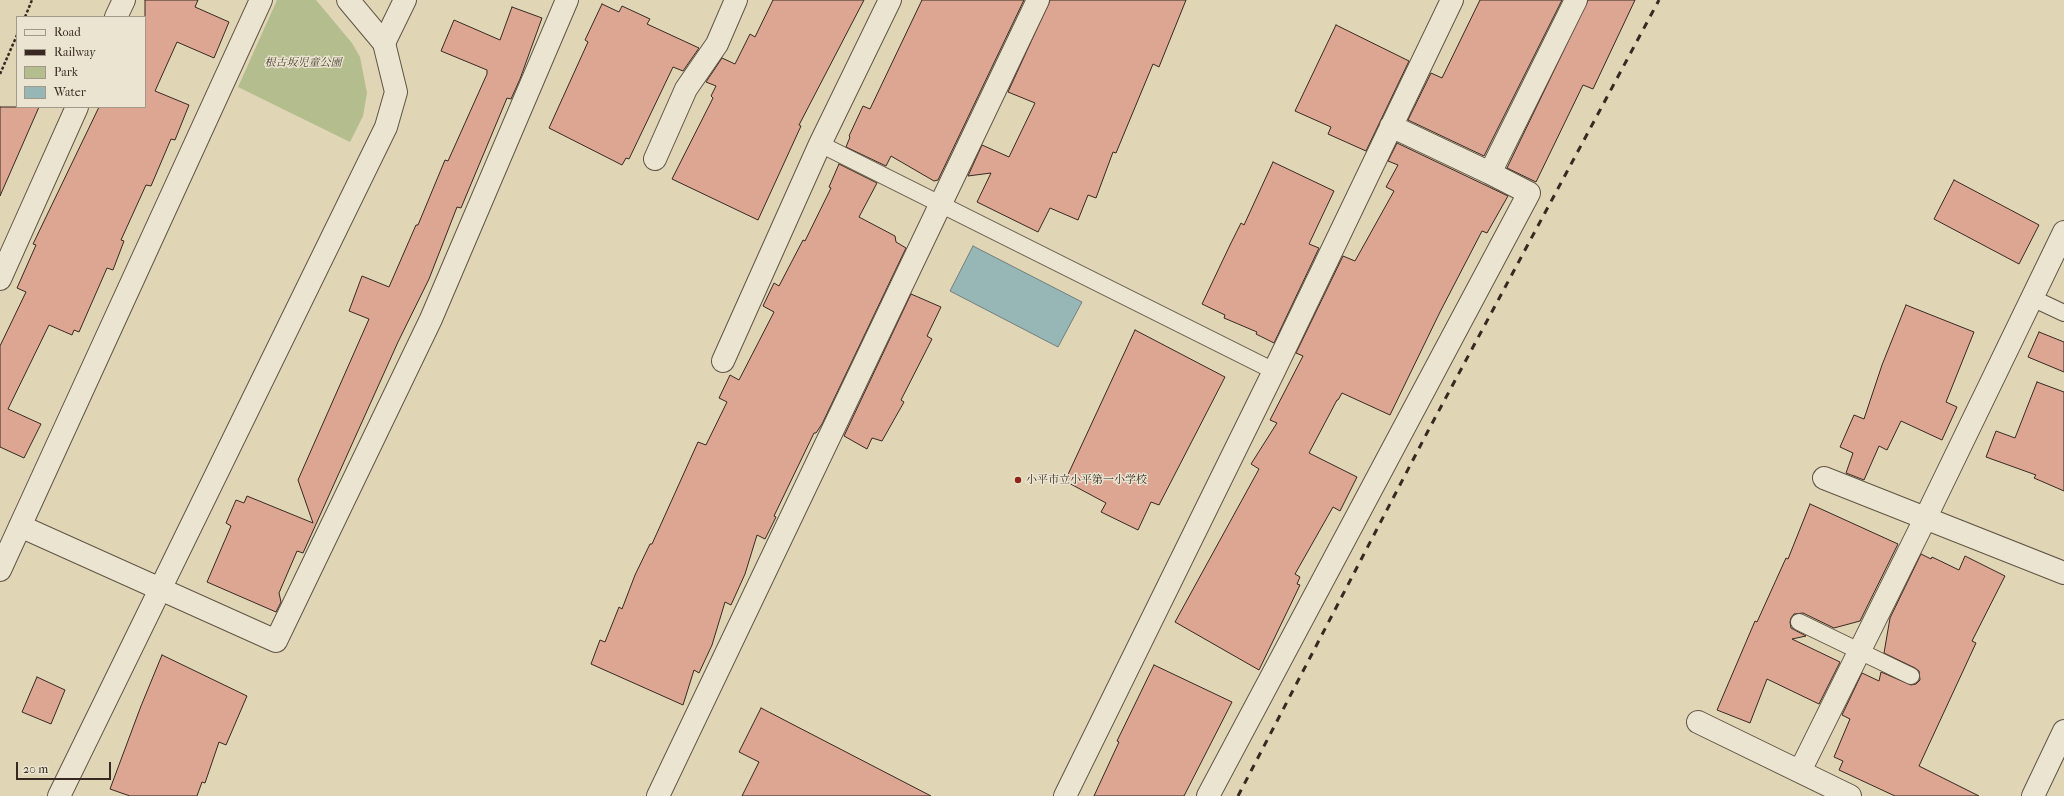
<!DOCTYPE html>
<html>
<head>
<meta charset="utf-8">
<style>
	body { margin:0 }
	#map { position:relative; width:2064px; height:796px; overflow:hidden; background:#e0d6b6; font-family:"IM FELL French Canon",serif }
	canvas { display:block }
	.legend { position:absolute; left:16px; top:16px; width:130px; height:92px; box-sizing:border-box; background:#ebe4d0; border:1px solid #a3998a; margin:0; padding:5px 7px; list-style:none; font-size:12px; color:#372921 }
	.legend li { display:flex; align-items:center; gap:8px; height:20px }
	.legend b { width:20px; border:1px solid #a3998a }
	.scale { position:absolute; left:16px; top:762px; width:95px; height:18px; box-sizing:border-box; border:2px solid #372921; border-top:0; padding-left:5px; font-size:12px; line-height:14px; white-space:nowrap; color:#372921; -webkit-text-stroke:3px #ebe4d0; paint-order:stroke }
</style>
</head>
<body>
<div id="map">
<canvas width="2064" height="796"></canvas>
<ul class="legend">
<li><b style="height:5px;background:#ebe4d0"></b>Road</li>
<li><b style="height:5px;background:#372921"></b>Railway</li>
<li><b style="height:11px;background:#b3bd8d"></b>Park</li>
<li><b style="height:11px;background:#97b7b7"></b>Water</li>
</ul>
<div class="scale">20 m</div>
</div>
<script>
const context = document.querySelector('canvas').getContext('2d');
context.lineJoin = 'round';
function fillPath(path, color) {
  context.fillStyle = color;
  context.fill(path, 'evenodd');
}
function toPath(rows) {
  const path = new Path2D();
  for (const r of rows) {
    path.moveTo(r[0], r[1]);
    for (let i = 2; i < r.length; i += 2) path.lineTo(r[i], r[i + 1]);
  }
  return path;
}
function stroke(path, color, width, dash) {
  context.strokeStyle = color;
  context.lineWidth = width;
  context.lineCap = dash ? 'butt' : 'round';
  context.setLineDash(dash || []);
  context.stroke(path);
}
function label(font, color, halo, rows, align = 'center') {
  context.font = font + ' "IM FELL French Canon","Noto Serif JP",serif';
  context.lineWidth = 3;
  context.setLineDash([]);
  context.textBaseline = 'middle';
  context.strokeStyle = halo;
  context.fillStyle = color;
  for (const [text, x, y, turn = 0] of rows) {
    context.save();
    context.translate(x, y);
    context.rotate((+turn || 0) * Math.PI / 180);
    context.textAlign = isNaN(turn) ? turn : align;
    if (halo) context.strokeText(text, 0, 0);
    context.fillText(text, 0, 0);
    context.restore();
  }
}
const green = toPath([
	[277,0,316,0,352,43,360,57,367,93,363,116,350,142,238,87]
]);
const water = toPath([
	[973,246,1082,302,1058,347,950,291,973,246]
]);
const building = toPath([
	[145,0,198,0,195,7,229,22,214,58,177,42,155,91,189,105,175,140,171,139,151,186,146,185,121,240,124,241,113,270,107,268,79,332,74,330,72,335,49,325,8,409,41,424,24,458,0,447,0,346,26,292,17,288,36,245,33,244,99,107,145,107,145,0],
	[773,0,864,0,799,125,801,126,758,220,672,179,713,98,711,96,716,86,706,82,722,58,735,64,750,34,755,37,773,0],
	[922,0,1024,0,938,180,934,181,891,156,886,166,846,147,850,137,849,136,863,106,870,109,922,0],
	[1050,0,1186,0,1159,67,1153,64,1116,153,1113,152,1096,198,1088,195,1078,220,1050,208,1038,232,977,202,991,173,968,176,982,145,1009,157,1035,103,1008,92,1050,0],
	[1480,0,1562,0,1484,156,1408,120,1431,73,1442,78,1480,0],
	[1588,0,1635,0,1593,89,1583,85,1536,182,1507,168,1588,0],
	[602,4,619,12,622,6,650,19,647,24,699,48,683,71,673,67,629,159,626,158,622,165,549,128,583,53,588,42,585,40,602,4],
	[512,7,542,18,520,79,511,99,507,98,461,208,457,207,429,279,398,342,303,553,297,551,279,593,281,602,276,612,207,582,231,526,226,523,236,500,244,503,247,496,313,523,298,480,369,319,349,311,362,276,389,287,416,225,418,225,445,160,448,161,487,74,487,70,441,51,454,20,500,40,512,7],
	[1336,25,1409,61,1366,151,1328,134,1331,127,1295,111,1336,25],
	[0,107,39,107,0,196,0,107],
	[1397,143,1508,196,1487,233,1482,231,1440,312,1390,415,1342,393,1338,400,1337,400,1309,453,1357,477,1340,511,1333,507,1295,574,1300,577,1297,584,1300,585,1259,670,1175,622,1259,469,1251,464,1277,423,1270,420,1303,356,1296,353,1343,256,1355,261,1394,191,1386,187,1398,165,1388,161,1397,143],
	[1273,162,1334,191,1309,244,1319,248,1274,343,1256,334,1257,332,1224,318,1225,315,1202,304,1230,245,1241,223,1244,225,1273,162],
	[839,164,877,183,859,217,895,236,896,242,906,248,822,424,816,433,814,433,774,516,776,517,765,539,757,535,745,574,731,605,725,602,712,645,699,673,694,670,683,705,591,664,600,640,605,642,619,607,622,609,635,575,650,544,652,544,698,442,706,445,727,402,719,398,730,375,739,380,774,312,763,306,774,283,779,286,803,240,805,241,831,188,829,187,839,164],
	[1954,180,2039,225,2019,264,1934,219,1954,180],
	[911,294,941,307,927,336,932,339,901,400,904,402,882,441,872,438,867,449,844,436,911,294],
	[1906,305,1974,332,1946,402,1957,407,1942,440,1901,421,1887,450,1879,446,1864,480,1846,473,1853,453,1840,447,1854,415,1864,419,1882,365,1906,305],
	[1135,330,1225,377,1159,505,1151,502,1138,530,1101,512,1106,503,1065,481,1135,330],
	[2039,332,2064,342,2064,372,2028,357,2039,332],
	[2037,382,2064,392,2064,491,2034,478,2036,475,1986,457,1996,431,2015,438,2037,382],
	[1810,504,1898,544,1860,621,1834,628,1803,613,1794,614,1791,618,1790,622,1791,628,1806,636,1792,639,1840,662,1819,704,1767,679,1750,723,1717,710,1755,621,1757,622,1786,558,1788,559,1810,504],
	[1921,554,1931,559,1932,557,1959,570,1965,556,2005,576,1972,641,1976,643,1919,766,1979,796,1895,796,1839,770,1843,761,1834,757,1850,719,1842,715,1862,673,1879,681,1881,672,1911,685,1916,684,1920,680,1919,671,1915,668,1884,653,1890,618,1921,554],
	[162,655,247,696,226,745,219,742,205,783,202,782,197,796,130,796,110,789,141,706,162,655],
	[1154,665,1232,702,1184,796,1094,796,1119,742,1117,741,1154,665],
	[37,677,65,690,51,724,22,712,37,677],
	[761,708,931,796,742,796,759,762,739,752,761,708]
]);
const path = toPath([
	[25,17,32,0],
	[0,74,17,35]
]);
const service = toPath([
	[820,144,1274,371],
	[2032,298,2064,313],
	[1799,622,1911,676]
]);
const minor = toPath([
	[116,17,124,0],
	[384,43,405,0],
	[1391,126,1490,173],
	[655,159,686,89,717,44,736,0],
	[0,279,77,107],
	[723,361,820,144,890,0],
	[1824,478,2064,573],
	[20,526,276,641,431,319,567,0],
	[0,570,261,0],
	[1698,722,1850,796],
	[1800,771,1926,517,2064,232],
	[658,796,1038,0],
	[1065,796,1274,371,1452,0],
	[1208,796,1529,193,1490,173,1576,0],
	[2033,796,2064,731]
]);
const tertiary = toPath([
	[59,796,386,127,396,92,384,43,348,0]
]);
const rail = toPath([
	[1238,796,1428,431,1659,0]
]);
const markers = [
	[1018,480,4,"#8f2418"]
];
const parkNames = [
	["根古坂児童公園",303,63]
];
const poiNames = [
	["小平市立小平第一小学校",1026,480]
];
fillPath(green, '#b3bd8d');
fillPath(water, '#97b7b7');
stroke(water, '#717e7b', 1);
fillPath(building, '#dda693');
stroke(building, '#372921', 1);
stroke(service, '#615446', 18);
stroke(minor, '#615446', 24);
stroke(tertiary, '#615446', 24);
stroke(path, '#372921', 2.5, [3, 2]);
stroke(service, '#ebe4d0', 16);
stroke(minor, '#ebe4d0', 22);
stroke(tertiary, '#ebe4d0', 22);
stroke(rail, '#372921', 3, [7, 7]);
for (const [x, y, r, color] of markers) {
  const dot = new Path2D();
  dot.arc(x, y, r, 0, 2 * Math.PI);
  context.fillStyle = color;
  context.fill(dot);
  stroke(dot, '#ebe4d0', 1.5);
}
label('italic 11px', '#504737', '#ebe4d0', parkNames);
label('11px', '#372921', '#ebe4d0', poiNames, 'left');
</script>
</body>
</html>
